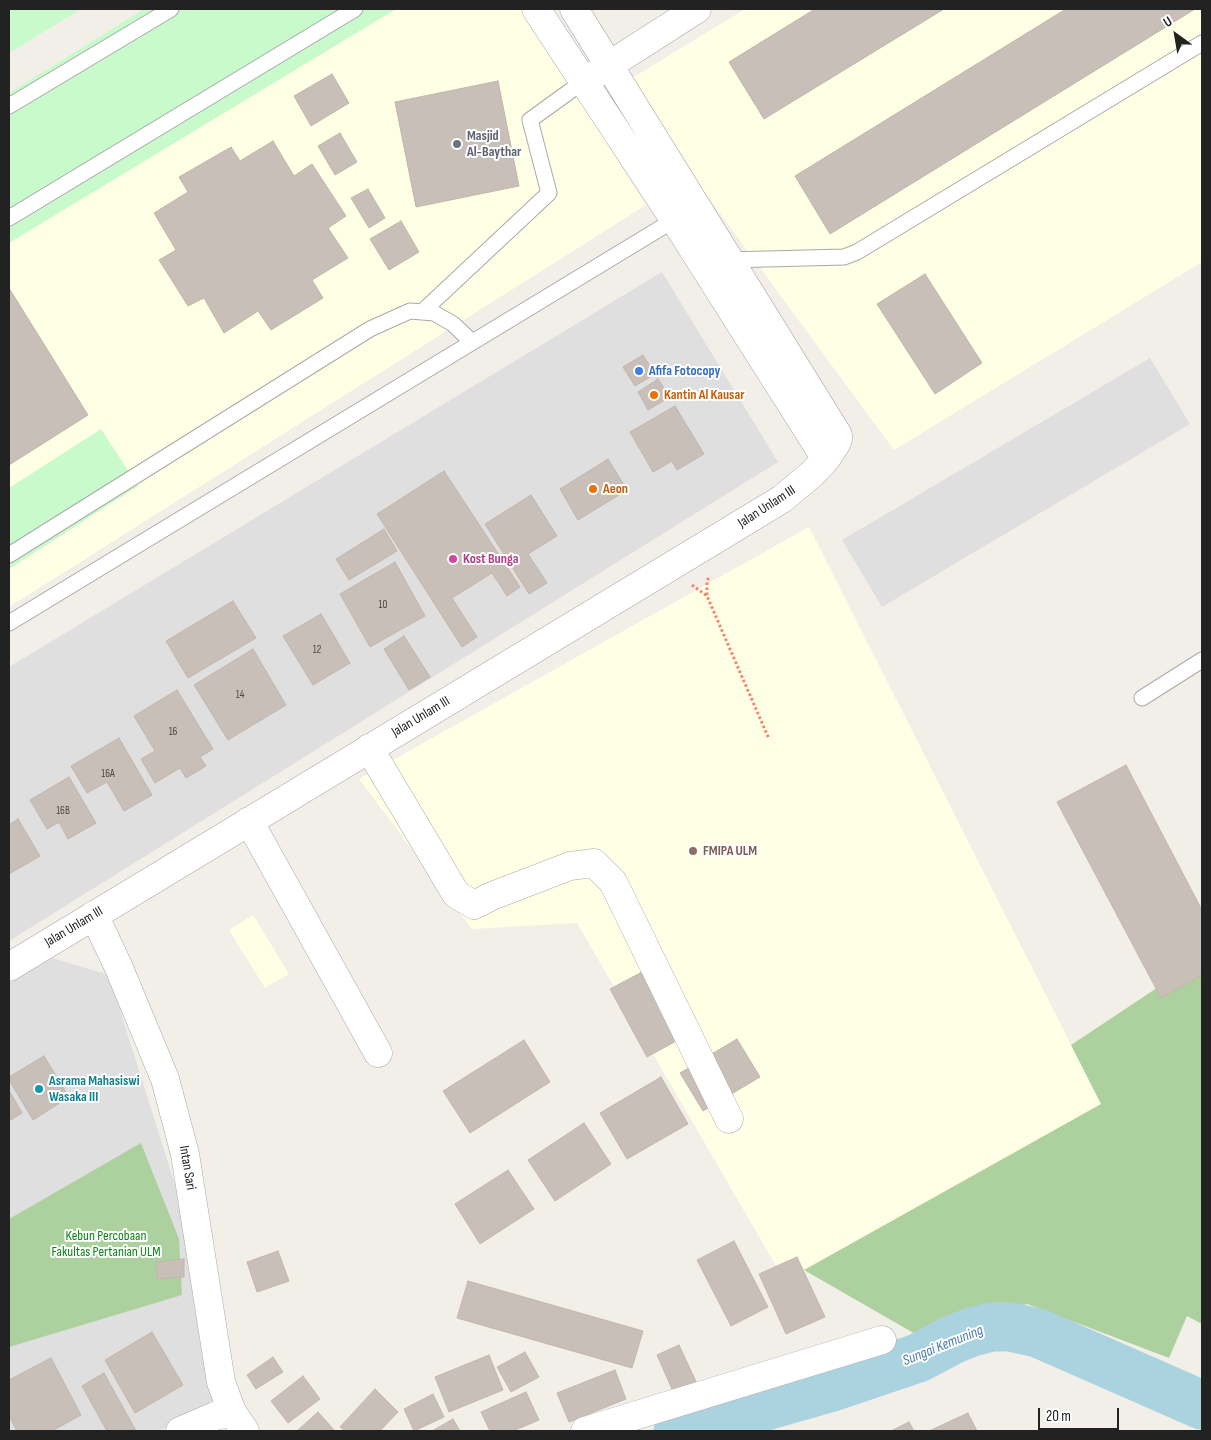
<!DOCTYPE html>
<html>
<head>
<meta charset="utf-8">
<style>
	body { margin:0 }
	#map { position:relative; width:1211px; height:1440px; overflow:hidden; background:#f2efe9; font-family:"Sofia Sans Condensed",sans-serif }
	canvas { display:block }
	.frame { position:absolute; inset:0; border:10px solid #222; pointer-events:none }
	.north { position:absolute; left:1151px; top:10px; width:50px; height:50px; -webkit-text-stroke:4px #fff; paint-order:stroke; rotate:328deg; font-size:14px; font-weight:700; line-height:20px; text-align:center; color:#222 }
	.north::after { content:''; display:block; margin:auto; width:18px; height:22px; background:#222; clip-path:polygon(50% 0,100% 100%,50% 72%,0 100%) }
	.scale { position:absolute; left:1038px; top:1408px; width:81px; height:22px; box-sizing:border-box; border:2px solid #222; border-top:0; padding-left:6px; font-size:15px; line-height:18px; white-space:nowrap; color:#222; -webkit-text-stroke:4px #fff; paint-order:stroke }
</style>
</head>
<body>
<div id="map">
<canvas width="1211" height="1440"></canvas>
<div class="frame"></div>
<div class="north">U</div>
<div class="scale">20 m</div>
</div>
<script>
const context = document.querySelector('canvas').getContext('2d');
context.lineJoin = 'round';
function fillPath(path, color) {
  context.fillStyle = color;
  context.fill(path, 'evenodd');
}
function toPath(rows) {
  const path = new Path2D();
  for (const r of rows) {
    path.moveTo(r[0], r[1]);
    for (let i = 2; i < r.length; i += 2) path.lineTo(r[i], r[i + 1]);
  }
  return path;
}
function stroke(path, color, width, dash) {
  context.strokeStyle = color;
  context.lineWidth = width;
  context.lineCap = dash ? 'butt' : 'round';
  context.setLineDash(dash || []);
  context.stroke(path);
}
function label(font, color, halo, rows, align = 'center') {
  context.font = font + ' "Sofia Sans Condensed",sans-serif';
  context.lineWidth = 4;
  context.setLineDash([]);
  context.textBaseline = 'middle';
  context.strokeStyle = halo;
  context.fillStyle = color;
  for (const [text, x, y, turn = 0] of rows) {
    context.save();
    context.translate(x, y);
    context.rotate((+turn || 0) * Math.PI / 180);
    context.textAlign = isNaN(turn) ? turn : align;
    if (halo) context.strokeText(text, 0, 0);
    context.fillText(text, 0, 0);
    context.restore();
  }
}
const residential = toPath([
	[662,272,778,462,9,941,9,667],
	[1150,358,1190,424,882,607,842,540],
	[49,957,109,975,187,1223,217,1409,157,1431,9,1431,9,982]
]);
const education = toPath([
	[348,9,522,9,646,205,9,607,9,222],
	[745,9,1202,9,1202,262,894,450,624,83],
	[809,527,1101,1104,786,1283,577,923,472,929,359,779],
	[253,915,289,974,265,988,229,930]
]);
const forest = toPath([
	[1202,958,1202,1324,1187,1316,1169,1358,1027,1304,917,1335,804,1270,1101,1104,1071,1045],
	[141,1143,179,1239,182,1295,9,1347,9,1219]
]);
const park = toPath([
	[9,9,81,9,9,53],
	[144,9,396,9,9,243,9,93],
	[101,429,138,486,9,569,9,488]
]);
const river = toPath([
	[678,1431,829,1388,918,1358,952,1340,972,1332,991,1327,1010,1327,1038,1333,1202,1405]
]);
const building = toPath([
	[815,9,944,9,764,119,729,62,815,9],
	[1066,9,1195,9,830,234,795,176,1066,9],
	[332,74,349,103,311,126,294,96,332,74],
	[498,81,519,186,416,207,395,102,498,81],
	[340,133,357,162,335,175,318,146,340,133],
	[273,141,294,176,312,164,346,216,328,228,348,258,312,280,323,298,271,330,258,311,224,333,204,298,188,306,159,260,176,250,154,213,188,192,179,177,231,147,240,161,273,141],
	[368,189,385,218,369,228,351,198,368,189],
	[401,221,419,252,389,270,370,239,401,221],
	[925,274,982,363,935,394,877,304,925,274],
	[9,288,88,415,9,465,9,288],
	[643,355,655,374,635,386,623,367,643,355],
	[658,379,670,397,648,410,638,392,658,379],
	[675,406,704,454,677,470,672,461,653,472,630,432,675,406],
	[608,459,627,490,578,520,560,489,608,459],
	[444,471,520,587,507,596,492,573,452,598,477,637,462,647,377,514,444,471],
	[531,495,557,536,528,554,547,583,529,594,485,524,531,495],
	[384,529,397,551,349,580,336,559,384,529],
	[395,562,425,616,370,647,340,594,395,562],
	[233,601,256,638,188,678,166,641,233,601],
	[321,614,350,663,313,685,283,636,321,614],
	[404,636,430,677,409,690,384,649,404,636],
	[253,649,286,705,228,740,194,685,253,649],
	[177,690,213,749,200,757,206,766,186,778,180,768,155,783,141,759,155,751,134,716,177,690],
	[119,738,152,795,124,811,107,782,87,793,71,766,119,738],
	[1126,765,1202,910,1202,975,1161,998,1057,802,1126,765],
	[69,777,96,823,68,839,59,822,47,829,30,800,69,777],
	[18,819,40,856,9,874,9,825,18,819],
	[642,972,678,1040,647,1057,610,989,642,972],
	[737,1039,760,1077,703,1111,680,1073,737,1039],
	[524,1040,550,1082,470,1133,443,1091,524,1040],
	[44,1056,69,1097,33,1120,9,1080,9,1077,44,1056],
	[661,1077,688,1124,627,1159,600,1113,661,1077],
	[9,1090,22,1113,9,1121,9,1090],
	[584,1123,611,1164,555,1201,528,1160,584,1123],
	[508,1170,534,1209,480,1244,455,1204,508,1170],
	[734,1241,768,1307,731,1326,697,1260,734,1241],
	[278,1251,289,1281,257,1292,247,1262,278,1251],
	[797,1257,825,1317,786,1334,759,1274,797,1257],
	[184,1259,184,1277,157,1279,156,1262,184,1259],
	[468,1281,643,1331,632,1368,457,1318,468,1281],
	[152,1332,183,1385,135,1413,105,1360,152,1332],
	[679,1345,698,1386,675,1396,657,1355,679,1345],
	[525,1352,539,1377,511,1392,497,1367,525,1352],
	[489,1355,503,1390,449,1412,435,1377,489,1355],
	[273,1357,283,1372,256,1389,247,1375,273,1357],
	[51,1358,81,1415,52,1431,17,1431,9,1416,9,1380,51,1358],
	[615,1370,626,1399,569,1422,557,1393,615,1370],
	[104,1373,136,1431,107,1431,82,1386,104,1373],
	[303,1376,320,1399,288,1423,271,1401,303,1376],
	[375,1389,398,1412,380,1431,345,1431,340,1427,375,1389],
	[526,1392,539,1420,513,1431,490,1431,481,1412,526,1392],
	[433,1394,444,1417,414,1431,404,1409,433,1394],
	[318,1412,335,1431,297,1431,318,1412],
	[968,1413,977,1431,929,1431,968,1413],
	[453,1419,460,1431,432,1431,453,1419],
	[909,1422,914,1431,891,1431,909,1422]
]);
const path = toPath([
	[692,585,707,596,769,739],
	[707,595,707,581,709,577]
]);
const lane = toPath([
	[9,106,171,9],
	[9,218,355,9],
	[728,260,844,257,857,252,1202,43],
	[422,312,549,193,530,120,584,81],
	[9,555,370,329,410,311,434,313,453,324,472,342],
	[9,623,679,217],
	[1142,698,1202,660]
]);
const street = toPath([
	[536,9,674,219,826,459],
	[594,75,697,9],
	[369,748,456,894,474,905,492,896,570,866,594,863,613,882,729,1119],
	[249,821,378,1053],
	[94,915,119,968,165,1079,185,1154,221,1382,232,1412,245,1431],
	[9,967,782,499,813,473,826,459,836,444,838,439,838,435,574,9],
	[180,1431,215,1416,232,1412],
	[585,1431,882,1340]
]);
const markers = [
	[457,144,5,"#6b7280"],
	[639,371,5,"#3f7fe0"],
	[654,395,5,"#e8710a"],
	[593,489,5,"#e8710a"],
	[453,559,5,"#d1479c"],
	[693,851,5,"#8d6e63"],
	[39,1089,5,"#0f9aa8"]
];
const numberNames = [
	["10",383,605],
	["12",317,650],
	["14",240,695],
	["16",173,732],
	["16A",108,774],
	["16B",63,811]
];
const worshipNames = [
	["Masjid",467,136],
	["Al-Baythar",467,152]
];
const shopNames = [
	["Afifa Fotocopy",649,371]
];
const foodNames = [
	["Kantin Al Kausar",664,395],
	["Aeon",603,489]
];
const streetNames = [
	["Jalan Unlam III",767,507,-33],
	["Jalan Unlam III",421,717,-31],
	["Jalan Unlam III",74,927,-31],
	["Intan Sari",187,1168,80]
];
const hotelNames = [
	["Kost Bunga",463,559]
];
const educationNames = [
	["FMIPA ULM",703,851]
];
const cultureNames = [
	["Asrama Mahasiswi",49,1081],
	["Wasaka III",49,1097]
];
const parkNames = [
	["Kebun Percobaan",106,1236],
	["Fakultas Pertanian ULM",106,1252]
];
const waterNames = [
	["Sungai Kemuning",943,1346,-22]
];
fillPath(residential, '#e0dfdf');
fillPath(education, '#ffffe5');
fillPath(forest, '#add19e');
fillPath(park, '#c8facc');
stroke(river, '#aad3df', 49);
fillPath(building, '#c7bfb8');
stroke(building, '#c4b6ab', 1);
stroke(lane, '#a9a9a9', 17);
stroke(street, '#a9a9a9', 29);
stroke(path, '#fa8072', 3, [2.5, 2.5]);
stroke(lane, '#fff', 15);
stroke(street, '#fff', 28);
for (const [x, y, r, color] of markers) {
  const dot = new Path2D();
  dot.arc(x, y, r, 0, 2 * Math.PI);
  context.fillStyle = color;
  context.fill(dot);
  stroke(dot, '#fff', 2);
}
label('11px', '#4b4948', null, numberNames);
label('bold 14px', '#5b616d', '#fff', worshipNames, 'left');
label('bold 14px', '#366cbe', '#fff', shopNames, 'left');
label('bold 14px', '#c56008', '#fff', foodNames, 'left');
label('14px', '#222', '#fff', streetNames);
label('bold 14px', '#b23c85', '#fff', hotelNames, 'left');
label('bold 14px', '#785e54', '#fff', educationNames, 'left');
label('bold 14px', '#0d838f', '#fff', cultureNames, 'left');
label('14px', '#0c8416', '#fff', parkNames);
label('italic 15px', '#4a7aab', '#fff', waterNames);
</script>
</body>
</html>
